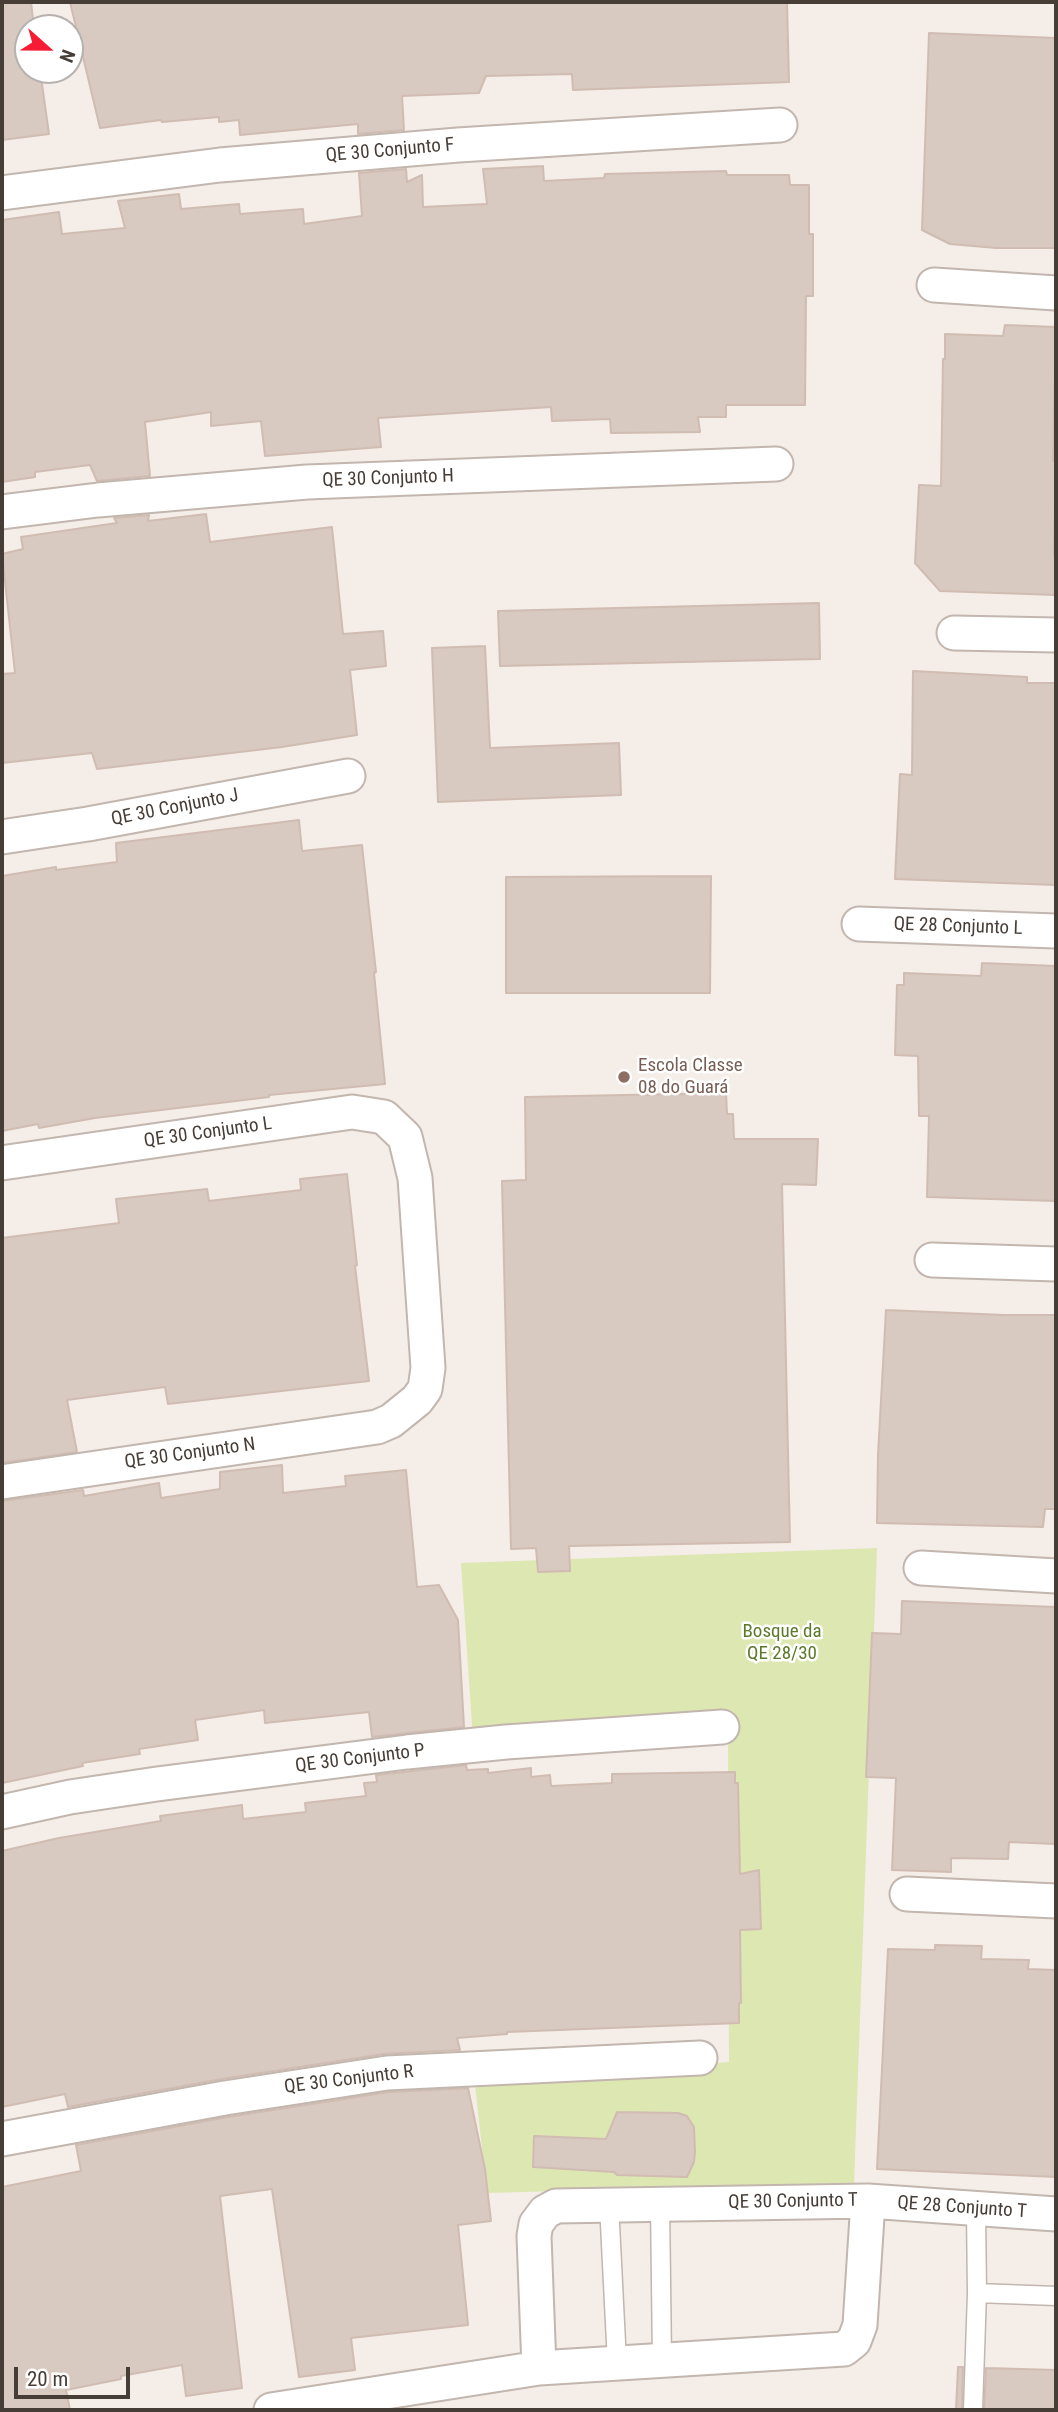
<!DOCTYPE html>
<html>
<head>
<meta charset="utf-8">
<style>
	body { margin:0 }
	#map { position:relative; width:1058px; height:2412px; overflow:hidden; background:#f4ede8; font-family:"Roboto Condensed",sans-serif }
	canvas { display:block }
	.frame { position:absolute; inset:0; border:4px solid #473d37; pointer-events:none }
	.north { position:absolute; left:14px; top:14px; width:70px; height:70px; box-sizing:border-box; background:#fff; border:2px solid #b5b1af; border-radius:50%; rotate:111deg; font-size:19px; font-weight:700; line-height:28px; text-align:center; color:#473d37 }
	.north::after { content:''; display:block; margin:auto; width:24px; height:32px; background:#f71c34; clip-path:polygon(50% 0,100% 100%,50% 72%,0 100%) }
	.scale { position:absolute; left:14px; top:2367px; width:116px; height:32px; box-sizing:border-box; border:4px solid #473d37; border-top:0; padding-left:9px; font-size:21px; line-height:24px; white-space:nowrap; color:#473d37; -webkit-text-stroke:5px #fff; paint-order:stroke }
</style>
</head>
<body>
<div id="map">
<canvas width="1058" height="2412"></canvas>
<div class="frame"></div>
<div class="north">N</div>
<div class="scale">20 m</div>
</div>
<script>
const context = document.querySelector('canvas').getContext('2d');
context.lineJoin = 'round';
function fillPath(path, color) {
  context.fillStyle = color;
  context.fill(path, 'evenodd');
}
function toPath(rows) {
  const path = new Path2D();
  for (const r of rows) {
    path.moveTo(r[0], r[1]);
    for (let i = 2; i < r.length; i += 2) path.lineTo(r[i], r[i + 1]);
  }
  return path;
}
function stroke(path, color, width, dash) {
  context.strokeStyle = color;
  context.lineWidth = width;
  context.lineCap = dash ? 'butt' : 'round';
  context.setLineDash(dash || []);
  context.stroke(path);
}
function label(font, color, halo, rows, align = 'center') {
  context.font = font + ' "Roboto Condensed",sans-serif';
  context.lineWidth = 5;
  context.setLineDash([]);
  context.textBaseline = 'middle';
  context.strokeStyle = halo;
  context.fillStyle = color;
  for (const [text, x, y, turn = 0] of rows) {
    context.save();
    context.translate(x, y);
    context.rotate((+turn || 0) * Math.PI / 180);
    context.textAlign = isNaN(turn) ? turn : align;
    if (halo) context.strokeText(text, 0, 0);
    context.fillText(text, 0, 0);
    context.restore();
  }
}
const green = toPath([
	[877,1548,854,2183,487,2193,475,2085,729,2062,728,1718,473,1739,461,1563]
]);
const building = toPath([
	[2,2,31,2,34,28,28,28,28,70,40,70,49,134,2,140,2,2],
	[70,2,787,2,789,82,573,90,572,74,486,76,479,93,402,96,404,130,358,134,358,124,240,135,239,120,219,122,219,117,162,122,161,120,100,128,70,2],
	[929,33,1056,38,1056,248,996,248,950,244,922,230,929,33],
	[543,166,544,181,604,178,605,174,726,171,727,175,789,175,790,185,809,185,809,234,813,234,813,296,806,296,805,405,726,405,726,417,698,417,700,432,611,433,610,419,552,421,551,407,378,418,381,447,265,456,261,421,211,426,211,412,145,422,150,476,97,481,90,465,35,472,35,477,2,482,2,220,59,212,62,234,125,228,118,201,179,194,181,209,239,204,240,214,303,209,304,224,362,216,359,173,406,169,407,182,422,175,423,207,487,204,483,169,543,166],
	[1005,325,1056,327,1053,461,1056,461,1054,555,1056,555,1056,595,940,591,915,563,919,485,941,486,943,359,945,359,945,334,1003,336,1005,325],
	[206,514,210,542,332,527,343,634,383,631,386,666,350,670,357,735,282,747,97,769,92,753,2,763,2,674,15,673,2,554,23,549,21,537,117,523,114,518,149,515,148,521,206,514],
	[819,603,820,659,500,666,498,611,819,603],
	[485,646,490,748,619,743,621,795,438,802,432,648,485,646],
	[913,671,1027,677,1027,683,1056,683,1056,885,895,879,900,774,912,775,913,671],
	[299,820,302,851,362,845,376,972,374,973,385,1084,269,1095,269,1097,95,1118,39,1128,38,1124,2,1131,2,876,56,867,56,870,117,862,116,843,299,820],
	[711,876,710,993,506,993,506,877,711,876],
	[982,963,1056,966,1056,1201,927,1197,929,1116,919,1116,918,1056,895,1055,897,985,904,985,904,973,981,976,982,963],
	[726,1093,727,1114,733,1114,734,1139,818,1139,816,1185,782,1184,790,1542,569,1546,570,1571,538,1572,536,1548,511,1549,502,1181,526,1180,525,1097,726,1093],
	[347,1174,357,1265,355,1266,369,1381,168,1404,165,1387,67,1400,77,1452,2,1463,2,1238,119,1223,116,1199,207,1189,209,1201,301,1190,300,1179,347,1174],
	[886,1310,1004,1315,1056,1315,1056,1509,1045,1509,1043,1527,877,1523,878,1455,886,1310],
	[282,1465,283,1493,346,1486,345,1476,406,1470,417,1587,439,1585,458,1620,464,1727,372,1737,369,1712,265,1723,264,1710,195,1720,198,1740,139,1749,140,1754,82,1763,83,1766,2,1783,2,1501,83,1490,84,1496,159,1483,161,1498,220,1489,220,1472,282,1465],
	[902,1601,1056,1607,1056,1844,1009,1842,1008,1859,951,1858,951,1872,892,1870,896,1778,866,1777,868,1731,872,1633,901,1634,902,1601],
	[466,1765,467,1770,488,1769,488,1773,531,1768,531,1777,550,1775,551,1786,612,1783,612,1774,735,1772,735,1783,738,1783,740,1874,759,1870,761,1929,740,1930,741,2003,739,2003,739,2023,507,2032,507,2034,457,2038,460,2050,384,2054,222,2079,68,2107,65,2094,2,2107,2,1851,59,1838,161,1821,160,1816,242,1805,243,1819,306,1812,305,1803,366,1796,364,1783,377,1782,376,1775,466,1765],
	[935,1945,982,1946,981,1959,1029,1960,1028,1969,1056,1970,1056,2177,877,2169,888,1949,935,1950,935,1945],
	[468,2088,485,2169,491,2221,458,2225,468,2325,351,2338,355,2370,299,2377,272,2189,220,2196,242,2388,186,2396,182,2365,121,2376,121,2379,66,2390,70,2410,2,2410,2,2187,81,2171,76,2145,228,2117,389,2092,468,2088],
	[617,2112,678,2113,687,2116,694,2127,695,2152,694,2162,687,2177,617,2175,614,2172,533,2167,534,2136,606,2139,617,2112],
	[958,2367,963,2367,962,2410,956,2410,958,2367],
	[986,2368,1056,2370,1056,2410,984,2410,986,2368]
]);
const lane = toPath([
	[660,2203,662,2361],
	[609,2204,617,2363],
	[976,2210,977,2293],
	[973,2410,977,2293,1056,2296]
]);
const street = toPath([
	[2,193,220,165,458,145,780,125],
	[934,285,1056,293],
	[2,512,98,500,307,482,776,464],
	[954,633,1056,635],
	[2,837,88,824,348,776],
	[859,924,1056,931],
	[2,1163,352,1112,384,1117,405,1137,415,1178,428,1368,425,1389,417,1400,391,1421,377,1427,2,1482],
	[932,1260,1056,1264],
	[921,1568,1056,1576],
	[2,1812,70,1797,157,1784,407,1752,506,1742,722,1727],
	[907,1894,1056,1901],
	[2,2139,225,2098,387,2073,700,2058],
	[539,2368,534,2236,536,2224,545,2212,556,2206,868,2201,1056,2214],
	[271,2410,539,2368,844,2349,854,2341,860,2325,868,2201]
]);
const markers = [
	[624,1077,7,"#8d6e63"]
];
const streetNames = [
	["QE 30 Conjunto F",390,151,-5],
	["QE 30 Conjunto H",388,479,-2],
	["QE 30 Conjunto J",175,808,-11],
	["QE 28 Conjunto L",958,927,2],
	["QE 30 Conjunto L",208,1133,-8],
	["QE 30 Conjunto N",190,1454,-8],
	["QE 30 Conjunto P",360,1759,-7],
	["QE 30 Conjunto R",349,2080,-7],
	["QE 30 Conjunto T",793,2202,-1],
	["QE 28 Conjunto T",962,2208,4]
];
const educationNames = [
	["Escola Classe",638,1066],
	["08 do Guará",638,1088]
];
const parkNames = [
	["Bosque da",782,1632],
	["QE 28/30",782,1654]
];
fillPath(green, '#dde7b2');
fillPath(building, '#d8c9c1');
stroke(building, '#d0bcb1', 2);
stroke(lane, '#c2b6ae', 21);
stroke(street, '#c2b6ae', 37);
stroke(lane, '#fff', 18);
stroke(street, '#fff', 33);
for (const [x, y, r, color] of markers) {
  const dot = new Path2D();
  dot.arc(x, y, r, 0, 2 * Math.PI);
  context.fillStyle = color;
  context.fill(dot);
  stroke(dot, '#fff', 2.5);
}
label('19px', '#473d37', '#fff', streetNames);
label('19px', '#785e54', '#fff', educationNames, 'left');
label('19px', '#5d792a', '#fff', parkNames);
</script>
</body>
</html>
